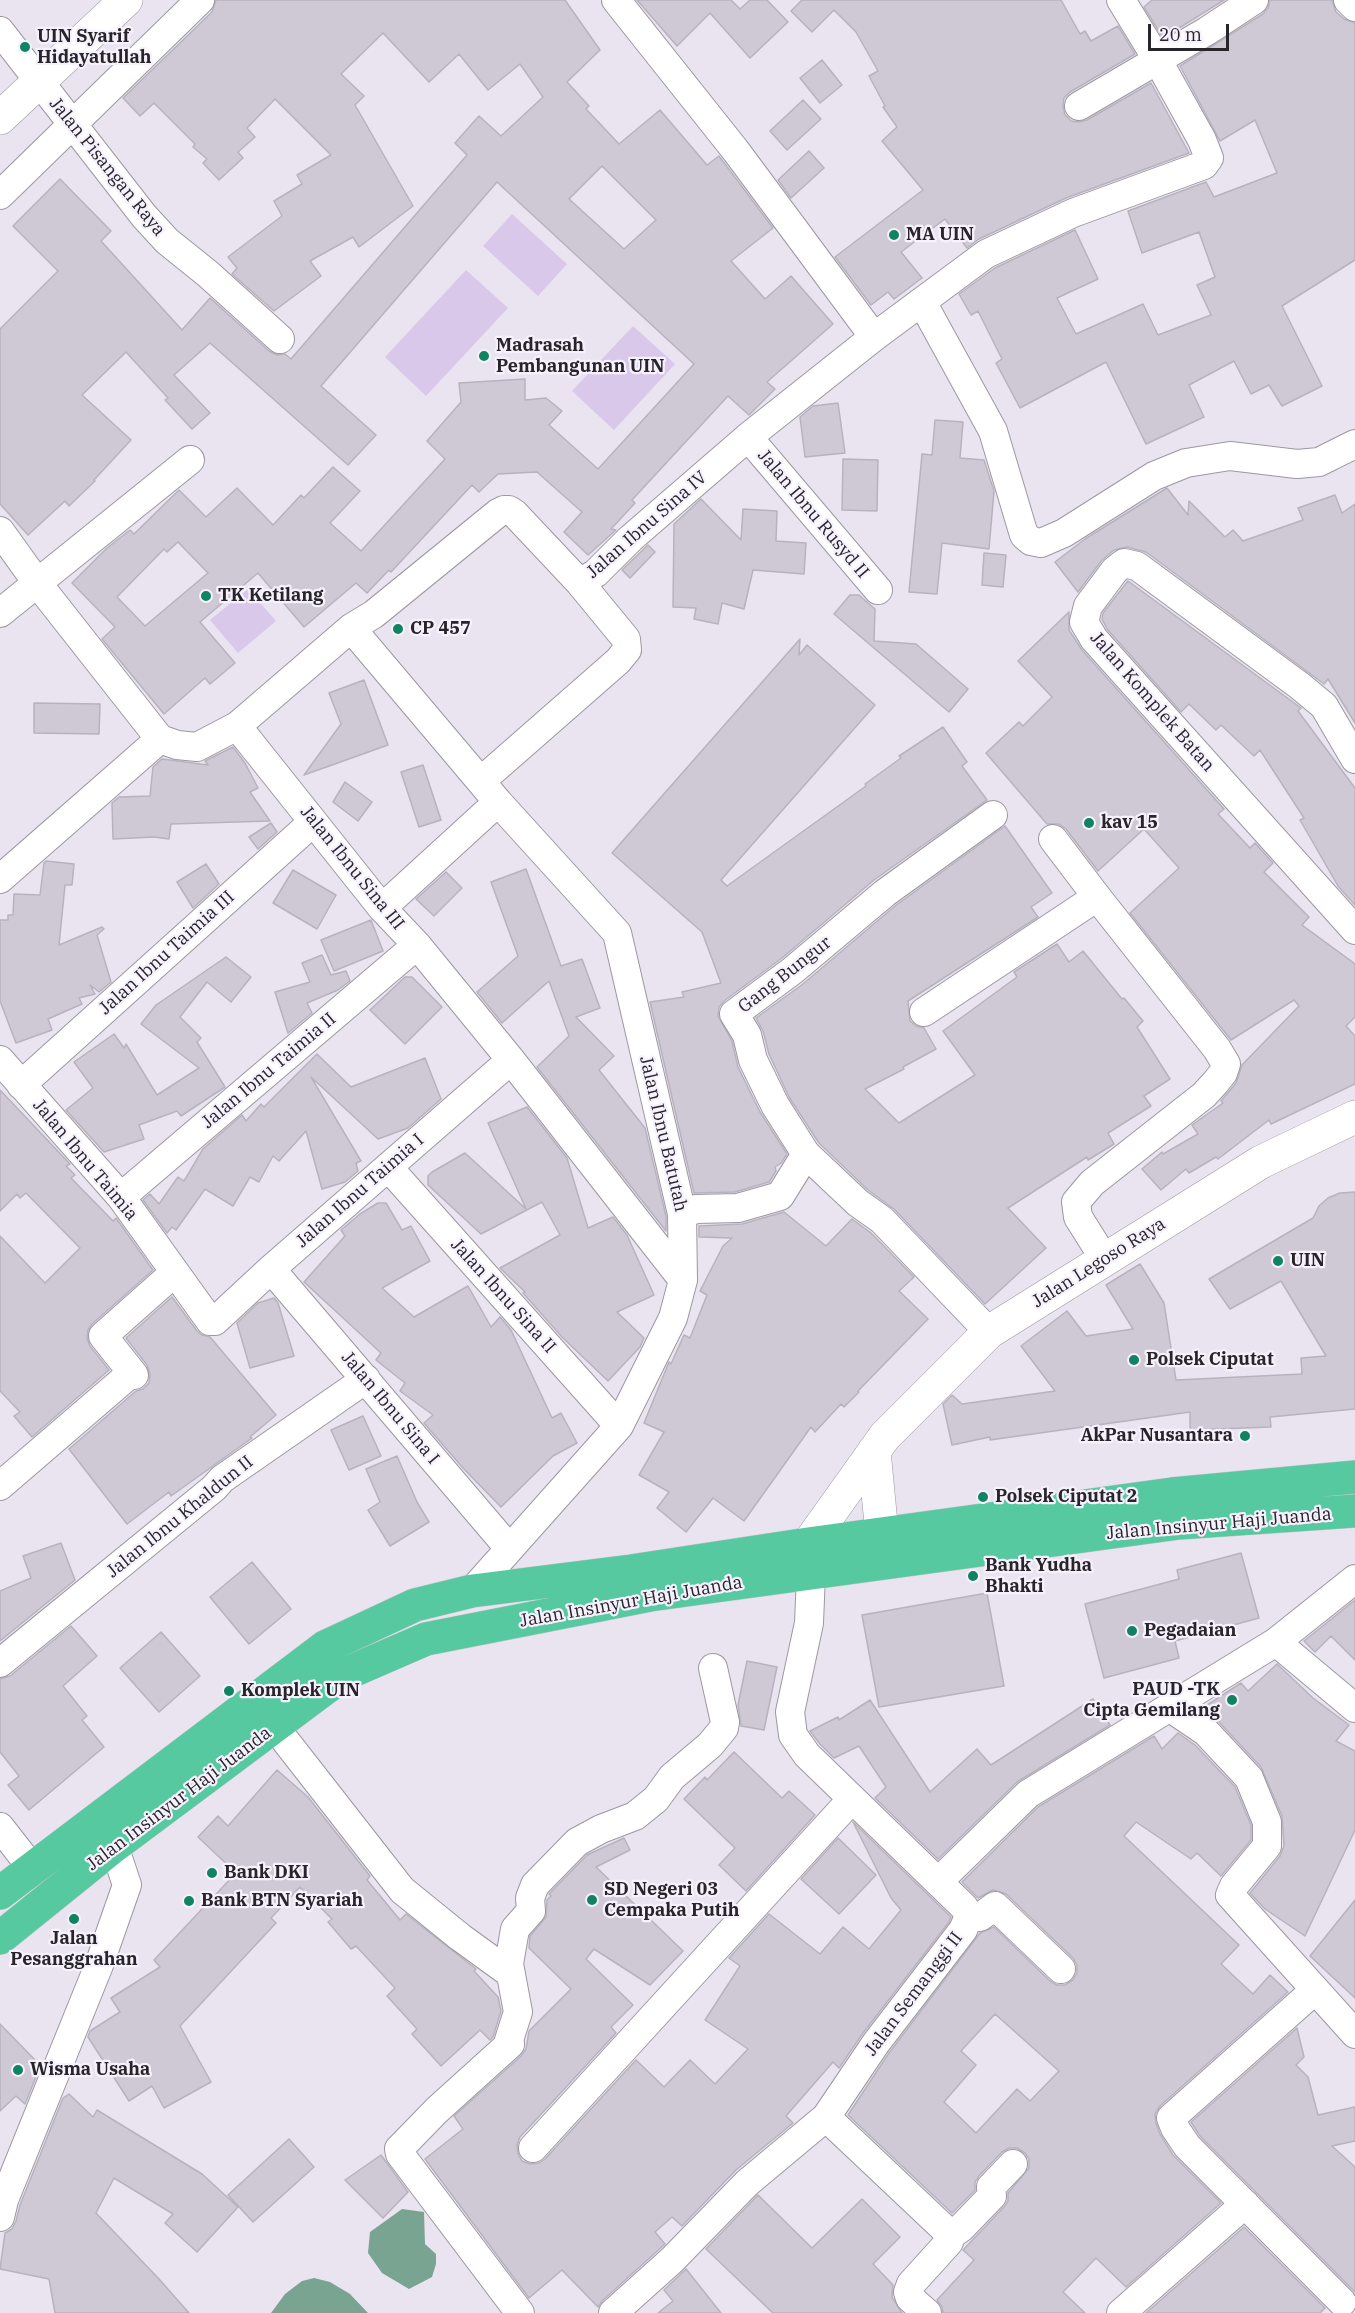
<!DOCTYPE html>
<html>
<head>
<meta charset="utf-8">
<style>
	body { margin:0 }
	#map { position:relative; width:1355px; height:2313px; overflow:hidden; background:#eae4f0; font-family:"IBM Plex Serif",serif }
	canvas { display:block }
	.scale { position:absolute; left:1148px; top:24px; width:81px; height:27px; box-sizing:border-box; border:3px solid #27252a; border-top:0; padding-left:8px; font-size:18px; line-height:21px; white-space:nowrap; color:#27252a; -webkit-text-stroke:4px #f7f1fd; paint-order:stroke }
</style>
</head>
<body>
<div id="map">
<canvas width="1355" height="2313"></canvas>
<div class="scale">20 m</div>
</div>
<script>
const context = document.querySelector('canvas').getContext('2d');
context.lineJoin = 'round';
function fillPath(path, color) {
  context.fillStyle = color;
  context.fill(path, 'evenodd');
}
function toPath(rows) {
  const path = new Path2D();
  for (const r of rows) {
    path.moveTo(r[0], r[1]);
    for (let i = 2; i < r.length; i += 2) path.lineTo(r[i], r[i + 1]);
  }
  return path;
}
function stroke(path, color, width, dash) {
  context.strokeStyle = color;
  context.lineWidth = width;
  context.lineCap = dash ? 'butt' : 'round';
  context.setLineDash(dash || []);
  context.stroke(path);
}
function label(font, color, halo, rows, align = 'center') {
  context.font = font + ' "IBM Plex Serif",serif';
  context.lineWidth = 4.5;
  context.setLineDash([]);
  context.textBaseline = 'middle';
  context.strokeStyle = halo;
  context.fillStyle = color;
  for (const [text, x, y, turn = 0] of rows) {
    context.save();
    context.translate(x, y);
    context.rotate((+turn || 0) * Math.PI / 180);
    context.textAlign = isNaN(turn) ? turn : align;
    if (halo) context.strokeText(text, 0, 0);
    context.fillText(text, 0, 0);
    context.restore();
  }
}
const green = toPath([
	[512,214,567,264,538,296,483,246],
	[466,270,508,308,426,396,385,357],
	[633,326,675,364,614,430,572,391],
	[248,589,276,621,238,653,210,620]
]);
const water = toPath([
	[402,2209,424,2212,425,2244,436,2254,436,2264,432,2277,409,2289,382,2273,368,2253,370,2232],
	[314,2278,330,2282,350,2294,368,2313,271,2313,285,2294,302,2281]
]);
const building = toPath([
	[216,0,565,0,600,50,567,82,589,106,586,109,619,144,660,110,707,165,719,156,773,228,731,261,765,299,791,276,833,324,767,382,775,389,749,415,728,396,632,500,635,503,611,529,616,530,588,555,564,532,582,512,537,472,498,474,479,492,472,485,391,572,389,570,367,593,356,583,304,627,258,573,200,622,235,663,210,684,205,678,164,714,102,639,115,627,72,583,107,548,130,530,134,534,179,490,206,517,237,488,273,525,301,495,304,498,333,467,360,491,330,523,361,551,445,459,427,441,461,402,459,383,525,379,525,400,546,398,562,411,549,425,598,469,694,364,497,182,321,386,376,435,348,465,210,343,174,375,210,413,192,429,165,400,168,398,126,352,82,395,131,440,94,480,95,481,69,506,65,501,28,535,0,504,0,329,58,271,13,226,60,179,111,231,101,241,182,330,210,298,269,351,277,355,285,354,291,359,467,155,455,143,479,116,501,136,543,97,520,64,488,90,459,54,429,82,383,33,341,74,364,96,355,105,413,206,359,247,353,237,310,261,321,276,274,311,232,274,237,268,228,257,282,216,274,201,302,184,297,175,331,155,275,99,247,128,255,137,238,152,243,158,219,180,203,163,207,159,193,147,195,144,154,103,140,116,123,98,212,12,216,0],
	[602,166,656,220,624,249,569,199,602,166],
	[178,542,208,573,145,626,117,597,164,549,167,552,178,542],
	[637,0,731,0,740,9,750,0,767,0,788,22,750,58,710,13,677,46,637,0],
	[802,0,1061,0,1080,34,1085,31,1091,41,1118,26,1135,54,1070,92,1064,98,1063,106,1065,115,1071,121,1079,122,1087,120,1151,83,1189,153,1066,198,979,239,967,248,945,219,901,252,922,278,894,299,888,292,871,305,835,257,923,190,882,141,897,127,883,107,885,106,869,76,878,71,856,32,834,10,812,32,791,11,802,0],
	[1152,0,1224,0,1163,38,1144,7,1152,0],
	[1270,0,1332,0,1336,12,1344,19,1355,23,1355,260,1282,306,1322,386,1282,406,1269,385,1251,394,1234,361,1189,385,1204,417,1146,444,1106,362,1020,408,996,363,1002,359,978,311,971,315,959,294,995,268,1075,230,1098,279,1057,298,1076,334,1143,304,1158,335,1211,315,1197,285,1215,277,1199,232,1142,253,1128,211,1206,182,1214,197,1277,173,1255,120,1220,141,1180,66,1263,14,1268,8,1270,0],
	[822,60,842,85,820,103,800,78,822,60],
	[803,100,821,119,787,150,770,131,803,100],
	[809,151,824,168,791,198,778,180,809,151],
	[838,403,845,453,805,457,800,417,813,406,838,403],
	[935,420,963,422,960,458,984,460,994,491,989,549,942,543,937,594,909,592,922,454,932,455,935,420],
	[843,459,878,460,877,511,842,510,843,459],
	[1167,488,1188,515,1189,501,1225,537,1233,530,1243,541,1303,520,1298,508,1335,495,1342,513,1355,504,1355,723,1328,679,1324,684,1146,552,1127,547,1114,550,1102,560,1078,592,1055,562,1085,539,1167,488],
	[701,499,741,540,743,509,777,511,776,541,806,543,804,574,753,570,744,609,722,603,718,624,694,619,696,608,673,607,674,524,701,499],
	[648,545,655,552,630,578,622,570,648,545],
	[984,553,1006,555,1003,587,982,585,984,553],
	[1128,581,1301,708,1298,711,1355,788,1355,905,1338,886,1300,820,1304,818,1260,750,1254,756,1221,725,1216,730,1189,704,1181,712,1107,629,1102,619,1103,613,1128,581],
	[850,595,859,595,875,609,874,641,916,644,968,689,949,712,834,614,850,595],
	[1069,612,1069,630,1082,650,1224,809,1218,814,1250,848,1255,843,1273,863,1264,872,1309,917,1302,925,1355,964,1355,1017,1346,1026,1355,1036,1355,1084,1271,1124,1269,1120,1218,1159,1216,1157,1189,1173,1186,1169,1161,1190,1142,1169,1162,1152,1163,1154,1198,1134,1192,1125,1223,1103,1221,1101,1236,1083,1242,1065,1299,1006,1294,1000,1231,1040,1130,913,1179,868,1144,829,1098,871,1066,829,1059,824,1047,824,986,753,1019,722,1023,726,1052,697,1018,661,1069,612],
	[800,639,799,655,807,645,875,705,721,880,727,886,866,786,865,784,901,758,899,756,943,727,967,762,962,766,987,800,874,880,782,958,724,1001,719,1007,718,1016,732,1041,738,1067,760,1112,787,1154,781,1163,775,1167,776,1171,769,1182,735,1192,694,1193,650,1002,684,997,682,992,721,983,702,932,612,853,800,639],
	[364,680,388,745,304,775,341,724,329,693,364,680],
	[34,703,100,704,99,734,34,733,34,703],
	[233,747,245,763,258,788,250,792,270,821,171,824,169,839,154,837,113,839,112,803,119,797,150,796,153,767,162,759,208,765,205,761,233,747],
	[423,765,441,820,419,827,401,772,423,765],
	[345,782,372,802,358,821,333,802,345,782],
	[271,823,277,832,258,849,249,837,271,823],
	[1005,826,1052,893,1031,907,1038,917,908,1001,910,1021,916,1026,924,1028,936,1049,903,1067,904,1069,865,1089,899,1123,975,1075,943,1031,1017,977,1014,972,1057,944,1069,962,1083,951,1122,999,1124,998,1143,1021,1137,1027,1170,1079,1144,1096,1151,1106,1108,1133,1114,1144,1088,1160,1087,1157,1008,1208,1046,1248,985,1304,894,1209,868,1190,819,1143,789,1097,769,1054,763,1031,756,1018,803,984,895,906,1005,826],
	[46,861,74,864,72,885,65,885,59,945,102,927,104,929,97,935,111,982,99,992,90,985,95,994,79,998,82,1004,48,1019,52,1030,16,1043,0,1001,0,920,8,920,8,915,13,915,14,894,40,895,44,863,46,861],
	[206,864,219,884,193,908,177,882,206,864],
	[526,869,561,966,582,959,600,1008,576,1017,614,1056,599,1070,645,1128,666,1216,666,1231,537,1067,569,1036,549,981,502,1023,477,992,518,956,491,882,526,869],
	[293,870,336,895,317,929,273,903,293,870],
	[446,872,462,888,434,916,416,899,446,872],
	[371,920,383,951,334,971,321,940,371,920],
	[322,955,331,975,346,971,350,981,338,990,307,1003,312,1013,288,1033,275,992,310,982,302,963,322,955],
	[226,957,251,977,231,1002,207,982,180,1017,201,1038,197,1042,225,1087,181,1116,177,1111,139,1125,144,1139,104,1152,66,1110,93,1088,74,1062,114,1034,124,1048,126,1044,157,1095,199,1068,141,1024,156,1005,226,957],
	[405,977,412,977,442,1007,405,1044,370,1010,405,977],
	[317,1054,351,1087,425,1058,441,1099,408,1128,378,1139,311,1077,361,1161,356,1163,358,1171,345,1182,322,1189,306,1131,279,1161,273,1156,259,1182,250,1177,233,1206,205,1189,176,1230,172,1227,167,1233,143,1200,150,1194,159,1204,178,1177,184,1181,203,1149,242,1115,246,1121,261,1104,264,1107,317,1054],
	[0,1090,70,1164,66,1166,75,1175,71,1178,113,1221,116,1218,153,1270,92,1324,88,1330,87,1338,90,1346,109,1370,32,1437,14,1416,20,1412,0,1391,0,1236,45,1283,80,1248,26,1193,20,1198,17,1194,0,1211,0,1090],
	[527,1107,567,1158,588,1228,613,1217,627,1235,654,1295,617,1312,644,1338,640,1347,608,1381,562,1337,523,1293,525,1292,500,1268,560,1235,542,1202,481,1234,428,1185,428,1176,432,1172,465,1153,526,1209,488,1123,527,1107],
	[1355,1192,1355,1409,1270,1417,1271,1427,1190,1430,1190,1412,990,1440,990,1437,952,1445,943,1404,952,1395,962,1404,1055,1391,1021,1346,1067,1311,1086,1336,1133,1329,1106,1285,1140,1264,1164,1303,1176,1380,1302,1374,1301,1358,1326,1356,1281,1281,1230,1309,1209,1279,1313,1218,1319,1206,1328,1198,1340,1193,1355,1192],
	[378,1203,386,1203,402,1230,411,1226,430,1261,382,1288,414,1317,468,1286,491,1327,500,1317,511,1330,552,1418,561,1413,577,1443,553,1456,501,1507,463,1468,424,1423,433,1415,400,1391,405,1383,376,1360,381,1353,304,1282,345,1236,341,1230,360,1214,378,1203],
	[784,1212,826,1246,852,1219,871,1233,914,1277,899,1291,928,1319,858,1391,859,1392,844,1407,841,1404,815,1432,811,1427,744,1521,713,1498,686,1532,657,1508,669,1492,639,1475,664,1432,644,1423,669,1362,671,1364,684,1335,690,1338,707,1295,700,1291,723,1246,732,1238,699,1237,699,1226,742,1224,784,1212],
	[172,1297,197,1331,202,1335,210,1337,276,1415,250,1437,252,1438,171,1496,169,1492,127,1524,69,1449,136,1391,143,1389,149,1383,150,1374,147,1365,126,1338,172,1297],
	[274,1298,278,1303,294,1356,250,1368,237,1323,258,1303,274,1298],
	[363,1416,381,1456,349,1470,331,1430,363,1416],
	[397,1456,417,1502,429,1522,390,1546,368,1510,380,1502,366,1469,397,1456],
	[61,1543,75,1580,0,1641,0,1591,31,1578,23,1556,61,1543],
	[1241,1553,1259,1618,1175,1641,1179,1658,1104,1678,1085,1604,1179,1579,1177,1570,1241,1553],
	[252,1562,291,1609,249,1644,210,1597,252,1562],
	[987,1593,1004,1686,879,1707,862,1615,987,1593],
	[1355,1600,1355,1660,1331,1636,1315,1652,1304,1641,1355,1600],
	[71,1626,97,1656,63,1686,87,1716,82,1720,104,1747,29,1810,8,1785,19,1776,0,1752,0,1679,10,1676,71,1626],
	[161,1632,200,1676,159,1712,120,1668,161,1632],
	[747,1661,777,1667,764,1730,741,1726,738,1705,747,1661],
	[1277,1664,1313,1698,1349,1725,1336,1741,1355,1751,1355,1830,1305,1936,1265,1909,1250,1893,1280,1856,1284,1846,1282,1816,1261,1767,1218,1721,1201,1709,1241,1683,1248,1691,1277,1664],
	[1093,1699,1110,1725,1017,1782,938,1859,875,1798,886,1787,859,1746,834,1758,820,1744,810,1731,838,1717,839,1720,870,1700,930,1792,977,1749,991,1765,1093,1699],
	[1178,1733,1195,1745,1235,1787,1251,1825,1251,1840,1221,1876,1197,1853,1191,1859,1136,1822,1124,1836,1239,1945,1221,1964,1253,1994,1270,1975,1288,1992,1160,2106,1155,2114,1156,2123,1160,2134,1173,2155,1221,2203,1126,2287,1096,2258,1063,2292,1085,2313,943,2313,942,2307,937,2300,974,2260,963,2250,1004,2207,1008,2201,1008,2193,1029,2168,1029,2159,1025,2153,1017,2148,1009,2148,1002,2152,979,2176,975,2182,975,2190,952,2213,848,2115,889,2053,980,1933,994,1927,1050,1981,1057,1985,1065,1985,1073,1980,1077,1973,1077,1965,1073,1958,1006,1894,993,1890,978,1898,962,1882,1038,1807,1154,1736,1162,1749,1178,1733],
	[995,2014,1059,2071,1030,2101,1017,2089,976,2133,944,2102,976,2065,961,2051,995,2014],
	[734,1752,782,1798,789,1791,815,1815,746,1891,719,1865,735,1848,684,1799,705,1777,707,1780,734,1752],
	[277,1770,308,1797,370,1876,367,1880,400,1920,406,1914,476,1969,474,1971,498,1997,501,2011,493,2037,490,2040,480,2030,441,2066,412,2034,417,2029,387,1996,395,1988,356,1946,351,1949,328,1922,332,1919,300,1887,271,1918,276,1923,180,2026,211,2082,164,2108,152,2086,129,2101,88,2037,90,2031,120,2012,111,1998,160,1967,154,1960,236,1873,198,1837,218,1816,228,1826,277,1770],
	[853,1822,951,1917,949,1922,863,2033,839,2068,833,2062,786,2116,793,2123,736,2170,682,2226,672,2217,655,2232,665,2244,602,2301,598,2307,562,2270,529,2298,425,2159,463,2129,454,2116,521,2056,526,2049,529,2031,571,1989,529,1948,530,1936,546,1917,547,1900,551,1896,549,1894,587,1855,624,1838,630,1850,596,1867,683,1951,650,1985,594,1949,586,1959,633,2005,611,2027,616,2033,520,2137,517,2145,518,2154,522,2161,530,2164,539,2163,545,2159,636,2060,664,2087,690,2060,715,2084,748,2049,705,2020,740,1966,729,1958,769,1914,820,1954,843,1927,869,1949,901,1910,891,1898,853,1822],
	[838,1838,876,1875,839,1914,801,1879,838,1838],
	[1355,1900,1355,1998,1310,1956,1355,1900],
	[0,2024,38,2063,33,2067,38,2072,25,2104,16,2096,0,2111,0,2024],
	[1297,2028,1304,2057,1296,2065,1308,2077,1318,2115,1355,2107,1355,2141,1332,2146,1355,2167,1355,2292,1200,2136,1191,2122,1297,2028],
	[69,2094,93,2117,97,2110,202,2174,238,2207,197,2252,165,2223,173,2214,114,2178,96,2213,159,2279,189,2313,55,2313,49,2279,0,2269,5,2233,12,2229,16,2221,20,2205,63,2098,69,2094],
	[289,2139,314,2167,253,2222,228,2195,289,2139],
	[381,2155,408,2192,383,2218,345,2180,381,2155],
	[758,2195,812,2248,862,2199,900,2237,873,2264,893,2285,892,2297,902,2313,773,2313,706,2249,758,2195],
	[1244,2227,1325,2308,1320,2313,1146,2313,1244,2227],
	[686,2269,721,2313,658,2313,673,2301,664,2290,686,2269]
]);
const street = toPath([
	[616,0,736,151,874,337],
	[1348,0,1355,7],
	[0,31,144,216,167,241,208,274,280,339],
	[1079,106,1207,31,1254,0],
	[0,195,200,0],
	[922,302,993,431,1024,535,1031,541,1041,543,1064,533,1154,476,1186,463,1230,456,1297,464,1319,462,1355,444],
	[748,437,878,590],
	[0,531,38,584,160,739,177,745,197,747,237,726,351,628,498,802,617,933,682,1214,683,1280,673,1318,619,1426,472,1591],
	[580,583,596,573,630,539,748,437,874,337,986,254,1073,213,1204,165,1206,162,1209,158,1202,140,1157,59,1121,0],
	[0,613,190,460],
	[351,628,374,614,498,513,504,510,509,510,515,514,580,583,626,639,627,650,618,661,481,781],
	[237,726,382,908,417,945,511,1060,683,1280],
	[1355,759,1324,706,1300,686,1137,566,1124,563,1115,570,1088,606,1084,622,1094,639,1355,930],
	[1053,839,1097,897],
	[0,879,160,739],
	[382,908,498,802],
	[924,1012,1097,897,1217,1049,1226,1064,1223,1073,1215,1083,1204,1095,1092,1183,1076,1202,1078,1217,1105,1260],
	[0,1060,121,1197,210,1321,215,1321,271,1269,511,1060],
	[21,1085,313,822],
	[388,1167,619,1426],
	[121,1197,417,945],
	[682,1214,696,1209,738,1208,780,1196,806,1154],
	[271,1269,509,1548],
	[989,1332,882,1220,858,1203,806,1154,775,1105,753,1060,747,1035,734,1014,792,971,885,893,993,815],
	[0,1486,129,1375,134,1375,103,1336,174,1273],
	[1276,1642,1355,1708],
	[0,1663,214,1488,222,1479,366,1379],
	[1169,1707,1206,1732,1249,1778,1267,1822,1267,1846,1234,1886,1230,1895,1355,2034],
	[274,1726,402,1890,460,1937,511,1974],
	[0,1827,32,1868],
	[938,1882,1028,1794,1276,1642,1355,1579],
	[969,1916,980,1917,995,1906,1061,1969],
	[1315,1990,1171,2118,1175,2128,1187,2146,1342,2302],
	[826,2117,951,2235,949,2242,911,2284,908,2292,910,2298,927,2313],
	[533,2148,852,1799],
	[0,2217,4,2200,99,1965,127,1885,114,1846],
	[951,2235,961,2228,992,2196,991,2187,1013,2164],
	[520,2313,400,2154,399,2149,437,2110,510,2044,509,2040,518,2012,509,1964,515,1929,531,1911,530,1898,535,1885,577,1842,601,1829,635,1816,656,1799,672,1777,710,1745,724,1728,725,1722,713,1668],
	[613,2313,672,2260,747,2183,826,2117,876,2043,963,1930,969,1916,964,1907,807,1755,793,1735,790,1712,809,1623,811,1574],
	[1121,2313,1245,2204]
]);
const secondary = toPath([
	[0,118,126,0],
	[874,1451,882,1534],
	[808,1544,885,1436,989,1332,1261,1162,1355,1117]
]);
const highway = toPath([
	[0,1893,325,1647,415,1605,472,1591,631,1571,808,1544,1172,1494,1355,1477],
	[0,1938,114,1846,343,1675,426,1639,650,1595,1179,1523,1355,1511]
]);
const markers = [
	[25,47,6,"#0f8362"],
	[894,235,6,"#0f8362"],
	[484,356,6,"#0f8362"],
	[206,596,6,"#0f8362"],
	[398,629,6,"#0f8362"],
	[1089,823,6,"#0f8362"],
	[1278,1261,6,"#0f8362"],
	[1134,1360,6,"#0f8362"],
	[1245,1436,6,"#0f8362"],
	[983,1497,6,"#0f8362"],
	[973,1576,6,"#0f8362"],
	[1132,1631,6,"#0f8362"],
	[229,1691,6,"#0f8362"],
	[1232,1700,6,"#0f8362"],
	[212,1873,6,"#0f8362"],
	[592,1900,6,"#0f8362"],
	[189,1901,6,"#0f8362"],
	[74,1919,6,"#0f8362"],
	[18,2070,6,"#0f8362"]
];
const poiNames = [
	["UIN Syarif",37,37],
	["Hidayatullah",37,58],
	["MA UIN",906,235],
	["Madrasah",496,346],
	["Pembangunan UIN",496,367],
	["TK Ketilang",218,596],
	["CP 457",410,629],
	["kav 15",1101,823],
	["UIN",1290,1261],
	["Polsek Ciputat",1146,1360],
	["AkPar Nusantara",1233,1436,"right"],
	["Polsek Ciputat 2",995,1497],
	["Bank Yudha",985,1566],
	["Bhakti",985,1587],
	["Pegadaian",1144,1631],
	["PAUD -TK",1220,1690,"right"],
	["Cipta Gemilang",1220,1711,"right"],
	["Komplek UIN",241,1691],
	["Bank DKI",224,1873],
	["SD Negeri 03",604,1890],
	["Cempaka Putih",604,1911],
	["Bank BTN Syariah",201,1901],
	["Jalan",74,1939,"center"],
	["Pesanggrahan",74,1960,"center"],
	["Wisma Usaha",30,2070]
];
const streetNames = [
	["Jalan Pisangan Raya",107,167,51],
	["Jalan Ibnu Rusyd II",813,514,50],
	["Jalan Ibnu Sina IV",647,525,-41],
	["Jalan Komplek Batan",1152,702,49],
	["Jalan Ibnu Sina III",352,868,51],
	["Jalan Ibnu Taimia III",167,953,-42],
	["Gang Bungur",785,975,-38],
	["Jalan Ibnu Taimia II",269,1071,-40],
	["Jalan Ibnu Batutah",663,1134,77],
	["Jalan Ibnu Taimia",85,1160,50],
	["Jalan Ibnu Taimia I",360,1191,-41],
	["Jalan Legoso Raya",1099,1263,-32],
	["Jalan Ibnu Sina II",503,1296,48],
	["Jalan Ibnu Sina I",390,1408,50],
	["Jalan Ibnu Khaldun II",180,1517,-39],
	["Jalan Insinyur Haji Juanda",1219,1524,-5],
	["Jalan Insinyur Haji Juanda",631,1602,-10],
	["Jalan Insinyur Haji Juanda",179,1799,-37],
	["Jalan Semanggi II",914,1994,-53]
];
fillPath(green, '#d9c8ea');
fillPath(water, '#7aa492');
fillPath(building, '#cfc9d5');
stroke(building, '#b8b2be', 1.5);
stroke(street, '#9d97a2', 30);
stroke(secondary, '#9d97a2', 34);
stroke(highway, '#c7c6c8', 34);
stroke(street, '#fff', 28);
stroke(secondary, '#fff', 33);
stroke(highway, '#56c9a1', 33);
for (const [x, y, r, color] of markers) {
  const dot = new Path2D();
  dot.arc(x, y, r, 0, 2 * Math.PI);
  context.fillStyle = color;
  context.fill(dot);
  stroke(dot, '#f7f1fd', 2);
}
label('bold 18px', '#27252a', '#f7f1fd', poiNames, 'left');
label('18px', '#27252a', '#f7f1fd', streetNames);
</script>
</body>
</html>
